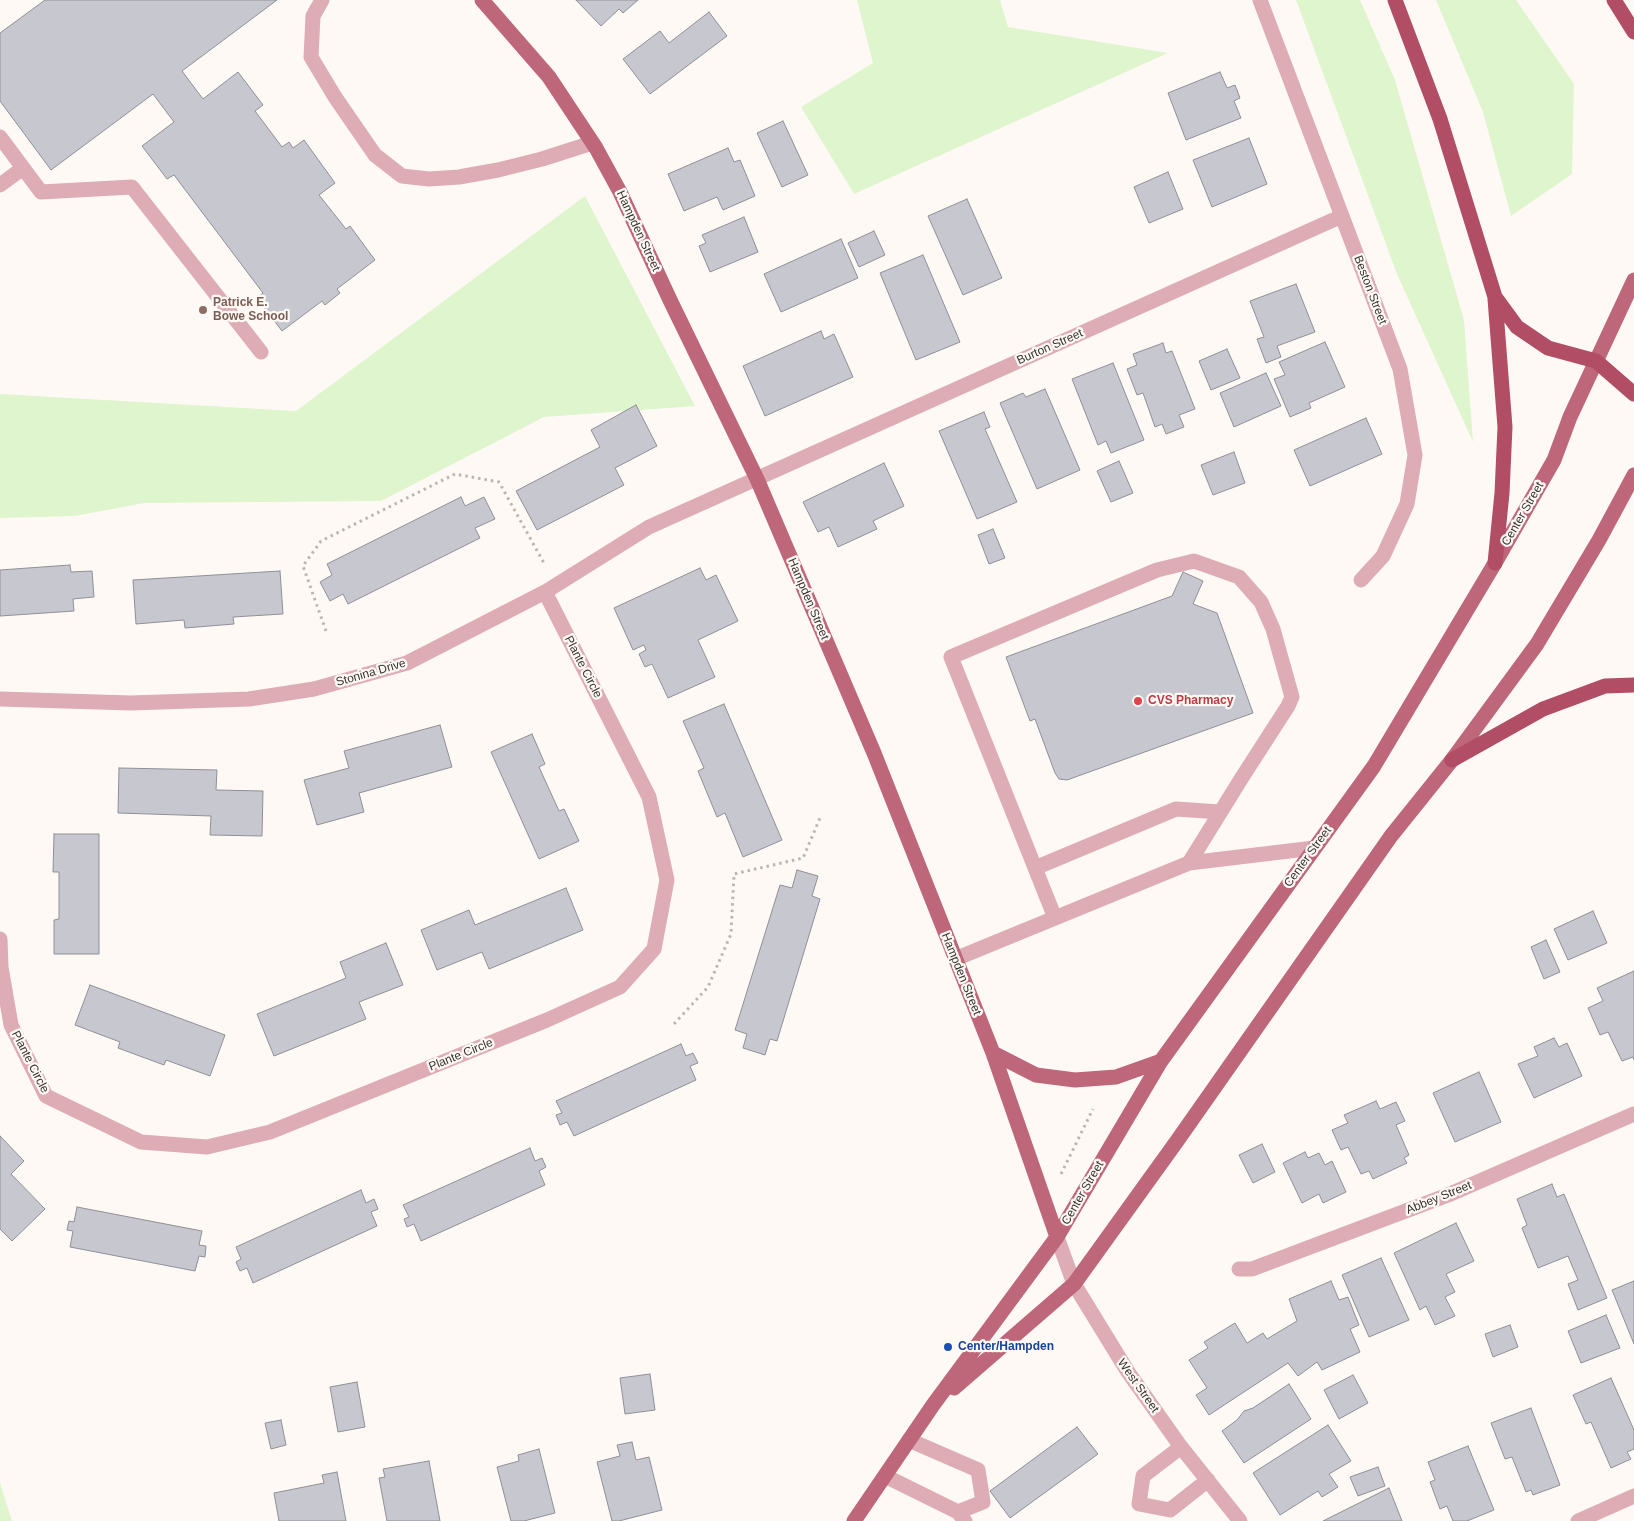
<!DOCTYPE html>
<html>
<head>
<meta charset="utf-8">
<style>
	body { margin:0 }
	canvas { display:block; background:#fff9f5 }
</style>
</head>
<body>
<canvas width="1634" height="1521"></canvas>
<script>
const context = document.querySelector('canvas').getContext('2d');
context.lineJoin = 'round';
function fillPath(path, color) {
  context.fillStyle = color;
  context.fill(path, 'evenodd');
}
function toPath(rows) {
  const path = new Path2D();
  for (const r of rows) {
    path.moveTo(r[0], r[1]);
    for (let i = 2; i < r.length; i += 2) path.lineTo(r[i], r[i + 1]);
  }
  return path;
}
function stroke(path, color, width, dash) {
  context.strokeStyle = color;
  context.lineWidth = width;
  context.lineCap = dash ? 'butt' : 'round';
  context.setLineDash(dash || []);
  context.stroke(path);
}
function label(font, color, halo, rows, align = 'center') {
  context.font = font + ' Arial,sans-serif';
  context.lineWidth = 4.5;
  context.setLineDash([]);
  context.textBaseline = 'middle';
  context.strokeStyle = halo;
  context.fillStyle = color;
  for (const [text, x, y, turn = 0] of rows) {
    context.save();
    context.translate(x, y);
    context.rotate((+turn || 0) * Math.PI / 180);
    context.textAlign = isNaN(turn) ? turn : align;
    if (halo) context.strokeText(text, 0, 0);
    context.fillText(text, 0, 0);
    context.restore();
  }
}
const green = toPath([
	[857,0,1000,0,1008,27,1168,53,854,194,801,107,873,63],
	[1296,0,1360,0,1395,80,1464,320,1473,442,1397,274],
	[1436,0,1516,0,1574,84,1572,174,1511,216,1483,112],
	[585,196,695,406,544,417,381,501,144,503,75,516,0,518,0,394,296,411],
	[0,1483,12,1521,0,1521]
]);
const building = toPath([
	[45,0,277,0,182,71,203,99,238,72,263,105,255,111,282,147,289,142,293,148,304,140,335,183,319,195,346,229,350,226,375,260,337,289,340,293,325,305,322,301,282,331,257,298,263,293,174,175,167,179,142,146,174,122,153,94,51,170,0,101,0,33,45,0],
	[576,0,638,0,623,13,619,9,601,26,576,0],
	[709,12,727,36,650,94,623,59,660,31,669,43,709,12],
	[1220,72,1227,88,1235,85,1240,98,1234,101,1241,118,1186,140,1168,93,1220,72],
	[783,121,808,175,782,187,757,133,783,121],
	[1249,138,1267,184,1212,207,1193,160,1249,138],
	[728,148,734,162,740,160,755,196,723,210,717,197,684,211,668,174,728,148],
	[1168,172,1183,209,1149,223,1134,187,1168,172],
	[967,199,1002,278,963,295,928,216,967,199],
	[744,217,758,252,710,272,699,246,706,243,702,235,744,217],
	[874,231,885,255,859,267,848,243,874,231],
	[841,239,858,278,781,312,764,274,841,239],
	[923,255,960,342,916,360,880,273,923,255],
	[1296,284,1315,332,1277,346,1281,357,1266,363,1257,339,1264,337,1250,301,1296,284],
	[821,331,824,339,834,334,853,377,765,416,743,366,821,331],
	[1325,342,1345,387,1309,403,1311,408,1290,417,1274,379,1285,375,1279,362,1325,342],
	[1163,343,1166,353,1172,351,1195,409,1179,415,1184,427,1166,434,1162,424,1155,427,1143,393,1137,395,1127,369,1137,365,1133,354,1163,343],
	[1227,349,1240,378,1211,390,1199,361,1227,349],
	[1113,363,1144,440,1111,453,1106,441,1098,445,1072,379,1113,363],
	[1266,373,1281,406,1234,427,1220,393,1266,373],
	[1045,389,1080,470,1037,489,1000,403,1023,393,1026,397,1045,389],
	[636,405,657,446,615,468,624,485,537,530,516,491,600,447,591,430,636,405],
	[984,412,990,427,985,429,1017,502,977,519,939,431,984,412],
	[1366,418,1382,454,1310,486,1294,450,1366,418],
	[1234,452,1245,483,1213,495,1201,465,1234,452],
	[1119,461,1133,493,1111,502,1097,471,1119,461],
	[884,463,904,506,873,521,877,529,838,547,829,527,818,532,803,502,884,463],
	[461,497,465,506,484,497,495,519,475,528,480,538,348,604,343,594,330,601,320,582,332,575,327,564,461,497],
	[993,529,1005,558,989,564,978,535,993,529],
	[70,565,71,572,92,571,94,597,73,599,74,611,0,616,0,570,70,565],
	[700,568,706,580,716,575,738,621,698,640,715,677,668,698,652,664,645,667,639,654,646,650,644,645,633,650,614,608,700,568],
	[280,571,283,614,233,617,234,624,185,628,184,620,136,624,133,580,280,571],
	[1183,572,1203,581,1193,604,1217,613,1253,713,1067,780,1059,779,1055,773,1035,719,1030,721,1006,657,1172,596,1183,572],
	[724,704,782,840,743,857,725,813,717,817,698,771,704,768,683,721,724,704],
	[440,725,452,767,359,793,364,812,317,825,304,780,349,768,344,751,440,725],
	[532,734,545,764,539,767,559,811,564,809,579,841,539,859,491,752,532,734],
	[119,768,217,770,216,790,263,791,262,836,210,835,211,816,118,813,119,768],
	[54,834,99,834,99,954,54,954,54,920,59,919,59,872,53,872,54,834],
	[797,870,818,876,812,896,820,899,777,1041,770,1039,765,1055,743,1048,747,1034,735,1030,780,885,792,888,797,870],
	[566,888,583,930,489,969,482,952,437,970,421,930,469,910,475,925,566,888],
	[1593,911,1607,943,1568,960,1554,929,1593,911],
	[1546,940,1560,972,1544,979,1531,947,1546,940],
	[386,943,403,985,359,1002,366,1019,274,1056,257,1014,346,978,340,962,386,943],
	[1634,971,1634,1060,1633,1057,1622,1061,1608,1032,1600,1035,1588,1008,1603,1001,1597,988,1634,971],
	[90,985,225,1035,210,1076,166,1060,164,1065,118,1048,120,1042,75,1025,90,985],
	[1554,1038,1559,1047,1567,1043,1582,1076,1534,1098,1518,1064,1538,1056,1534,1047,1554,1038],
	[681,1044,686,1056,693,1053,698,1063,690,1066,696,1080,574,1136,567,1122,560,1125,556,1115,562,1113,556,1101,681,1044],
	[1479,1072,1501,1122,1455,1142,1433,1093,1479,1072],
	[1376,1101,1380,1109,1396,1102,1405,1121,1396,1125,1409,1155,1404,1158,1407,1163,1373,1179,1369,1171,1361,1174,1348,1147,1341,1150,1332,1130,1348,1123,1344,1115,1376,1101],
	[0,1136,24,1161,11,1174,45,1209,12,1241,0,1229,0,1136],
	[1262,1144,1275,1172,1253,1183,1239,1155,1262,1144],
	[530,1148,535,1161,542,1158,546,1167,539,1171,545,1185,421,1241,414,1224,407,1227,404,1219,409,1217,403,1205,530,1148],
	[1305,1152,1308,1158,1319,1153,1325,1165,1332,1161,1346,1192,1323,1203,1319,1194,1302,1203,1283,1163,1305,1152],
	[1552,1184,1557,1197,1564,1194,1607,1298,1578,1310,1568,1284,1578,1280,1568,1256,1538,1268,1522,1228,1527,1225,1517,1199,1552,1184],
	[361,1190,366,1203,374,1199,378,1209,371,1212,377,1226,253,1283,247,1268,240,1271,236,1262,241,1259,236,1247,361,1190],
	[77,1207,202,1231,199,1245,206,1246,205,1257,199,1256,195,1271,70,1247,73,1231,67,1230,69,1221,74,1222,77,1207],
	[1456,1223,1474,1261,1446,1274,1455,1292,1445,1297,1455,1316,1435,1325,1426,1306,1420,1310,1394,1253,1456,1223],
	[1381,1258,1409,1320,1369,1337,1342,1275,1381,1258],
	[1331,1281,1339,1300,1348,1297,1359,1325,1350,1329,1360,1352,1322,1370,1317,1362,1298,1376,1288,1363,1209,1415,1196,1395,1207,1388,1189,1360,1208,1348,1204,1342,1235,1323,1247,1343,1263,1333,1267,1339,1297,1321,1289,1299,1331,1281],
	[1634,1281,1634,1344,1612,1290,1634,1281],
	[1606,1315,1620,1348,1581,1363,1568,1331,1606,1315],
	[1510,1325,1518,1347,1493,1357,1485,1334,1510,1325],
	[650,1374,655,1410,625,1414,620,1378,650,1374],
	[1353,1375,1368,1403,1339,1419,1324,1390,1353,1375],
	[1611,1378,1634,1430,1634,1449,1627,1452,1631,1459,1611,1468,1591,1422,1586,1424,1573,1395,1611,1378],
	[357,1382,365,1427,338,1432,330,1387,357,1382],
	[1289,1384,1311,1419,1244,1463,1222,1431,1237,1420,1244,1411,1253,1408,1289,1384],
	[1531,1408,1560,1485,1533,1495,1531,1490,1526,1492,1512,1457,1505,1459,1491,1423,1531,1408],
	[281,1420,286,1445,271,1449,265,1423,281,1420],
	[1328,1425,1351,1461,1329,1474,1338,1487,1322,1497,1318,1491,1280,1515,1253,1473,1328,1425],
	[1077,1427,1098,1454,1010,1518,990,1491,1077,1427],
	[632,1442,636,1460,649,1457,662,1510,619,1521,612,1521,597,1462,620,1456,617,1445,632,1442],
	[1468,1446,1494,1510,1467,1521,1453,1521,1447,1506,1440,1509,1430,1482,1435,1480,1428,1462,1468,1446],
	[539,1449,555,1513,524,1521,511,1521,497,1467,519,1461,518,1455,539,1449],
	[429,1461,440,1521,387,1521,379,1478,385,1477,383,1469,429,1461],
	[1378,1467,1385,1486,1358,1496,1350,1477,1378,1467],
	[337,1472,346,1521,279,1521,274,1493,324,1483,322,1475,337,1472],
	[1389,1488,1402,1521,1323,1521,1389,1488]
]);
const path = toPath([
	[326,631,303,566,321,541,455,474,499,482,545,565],
	[674,1024,708,987,731,934,734,874,803,858,820,818],
	[1061,1174,1093,1109]
]);
const minor = toPath([
	[322,0,313,16,311,57,335,97,375,155,402,176,429,179,459,177,498,170,542,159,592,143],
	[1260,0,1400,369,1415,455,1407,504,1383,556,1361,580],
	[0,137,41,192,132,187,261,352],
	[0,185,23,168],
	[0,699,131,703,249,699,314,689,407,663,545,592,649,527,1342,216],
	[1035,868,1176,809,1220,812],
	[1055,918,951,657,1157,570,1194,561,1239,577,1261,602,1273,629,1292,697,1288,706,1241,779,1189,863],
	[0,939,1,967,11,1025,46,1096,141,1142,207,1147,270,1132,547,1020,620,987,654,949,667,880,649,797,545,592],
	[955,959,1189,863,1314,848],
	[1057,1237,1074,1284,1128,1372,1181,1447,1240,1521],
	[1239,1269,1252,1269,1448,1195,1634,1114],
	[909,1440,978,1470,983,1502,958,1512],
	[1181,1447,1143,1476,1139,1504,1170,1510,1208,1480],
	[885,1476,958,1512,965,1521],
	[1578,1521,1634,1496]
]);
const major = toPath([
	[482,0,549,77,596,148,620,192,670,300,757,479,874,753,993,1053,1057,1237],
	[993,1053,1036,1075,1075,1080,1116,1077,1161,1061],
	[954,1388,1074,1284,1177,1141,1391,836,1452,760,1537,644,1599,540,1634,475],
	[854,1521,933,1405,1057,1237,1161,1061,1374,766,1495,563,1554,460,1570,417,1634,280]
]);
const highway = toPath([
	[1395,0,1440,119,1495,297,1517,327,1548,348,1596,361,1634,394],
	[1614,0,1634,32],
	[1495,563,1502,493,1505,427,1495,299],
	[1452,760,1543,709,1605,686,1634,685]
]);
const markers = [
	[203,310,5,"#8d6e63"],
	[1138,701,5,"#e0444e"],
	[948,1347,5,"#1a4fb4"]
];
const streetNames = [
	["Hampden Street",638,231,65],
	["Beston Street",1370,290,69],
	["Burton Street",1050,347,-24],
	["Center Street",1523,514,-60],
	["Hampden Street",808,599,67],
	["Plante Circle",583,667,63],
	["Stonina Drive",371,673,-16],
	["Center Street",1308,857,-54],
	["Hampden Street",961,974,68],
	["Plante Circle",461,1055,-22],
	["Plante Circle",30,1062,63],
	["Center Street",1083,1193,-60],
	["Abbey Street",1439,1198,-22],
	["West Street",1138,1386,55]
];
const educationNames = [
	["Patrick E.",213,303],
	["Bowe School",213,317]
];
const healthNames = [
	["CVS Pharmacy",1148,701]
];
const transitNames = [
	["Center/Hampden",958,1347]
];
fillPath(green, '#def5cd');
fillPath(building, '#c6c7cf');
stroke(building, '#8f9097', 1);
stroke(path, '#bbb6b3', 3, [2.5, 4]);
stroke(minor, '#deacb4', 15);
stroke(major, '#bf677a', 15);
stroke(highway, '#b24d66', 15);
for (const [x, y, r, color] of markers) {
  const dot = new Path2D();
  dot.arc(x, y, r, 0, 2 * Math.PI);
  context.fillStyle = color;
  context.fill(dot);
  stroke(dot, '#fff9f5', 2);
}
label('12px', '#363331', '#fff9f5', streetNames);
label('bold 12px', '#785e54', '#fff9f5', educationNames, 'left');
label('bold 12px', '#be3a42', '#fff9f5', healthNames, 'left');
label('bold 12px', '#164399', '#fff9f5', transitNames, 'left');
</script>
</body>
</html>
